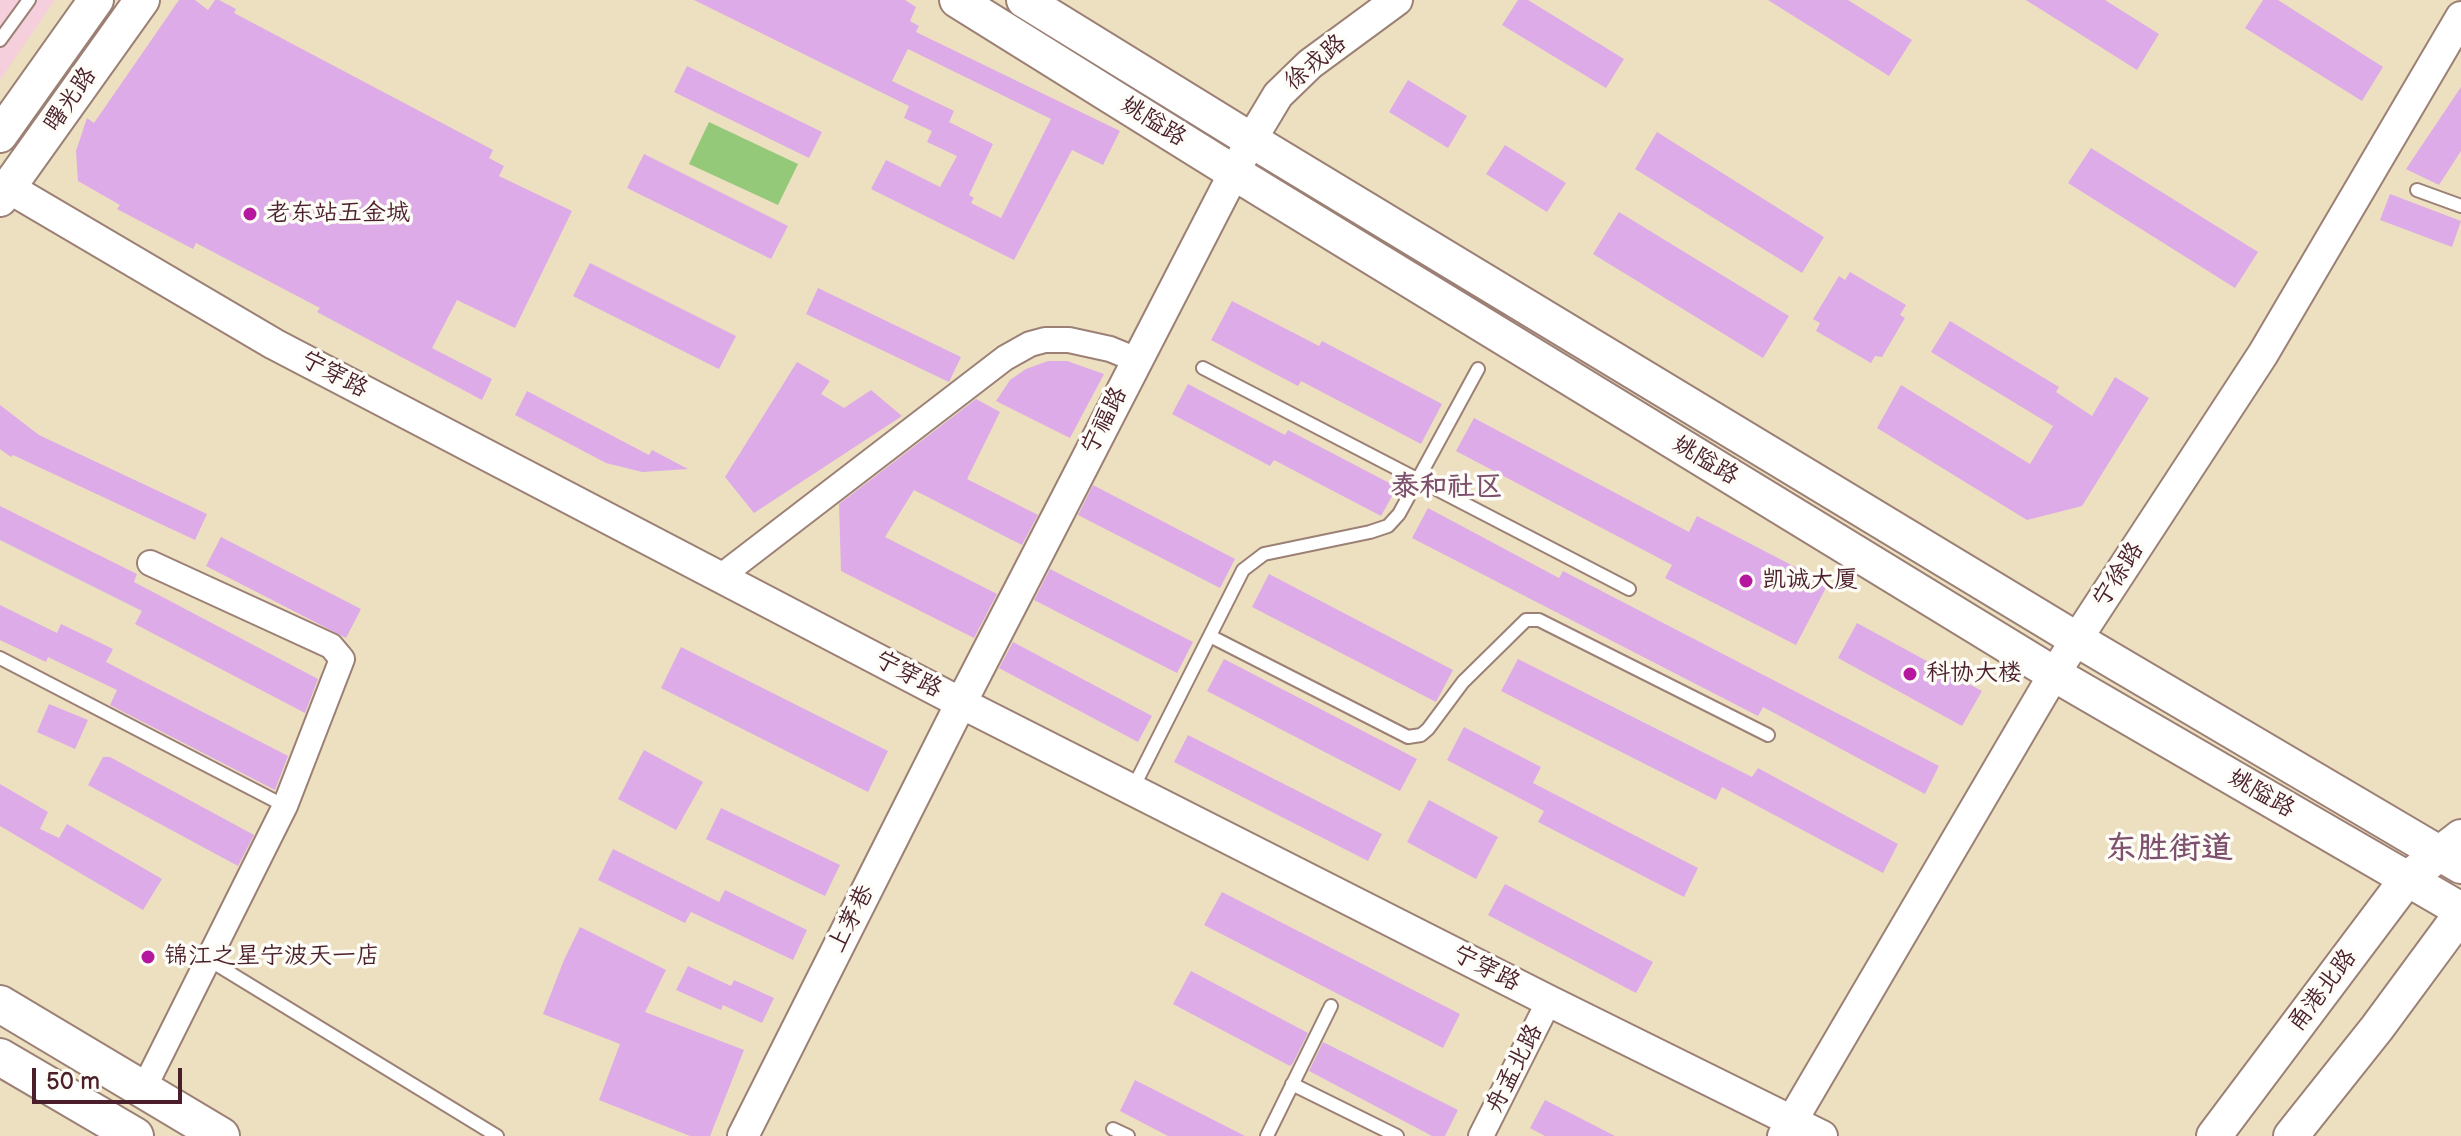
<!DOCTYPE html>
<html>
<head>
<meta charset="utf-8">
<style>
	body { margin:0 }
	#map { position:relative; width:2461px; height:1136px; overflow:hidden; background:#ede0c0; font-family:"Balsamiq Sans",sans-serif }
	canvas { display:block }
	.scale { position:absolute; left:32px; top:1068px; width:150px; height:36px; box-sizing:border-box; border:4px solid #4a1f2b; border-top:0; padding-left:10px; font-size:24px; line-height:28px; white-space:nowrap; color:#4a1f2b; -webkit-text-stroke:6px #fdfcf7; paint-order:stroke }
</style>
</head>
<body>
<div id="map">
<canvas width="2461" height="1136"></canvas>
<div class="scale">50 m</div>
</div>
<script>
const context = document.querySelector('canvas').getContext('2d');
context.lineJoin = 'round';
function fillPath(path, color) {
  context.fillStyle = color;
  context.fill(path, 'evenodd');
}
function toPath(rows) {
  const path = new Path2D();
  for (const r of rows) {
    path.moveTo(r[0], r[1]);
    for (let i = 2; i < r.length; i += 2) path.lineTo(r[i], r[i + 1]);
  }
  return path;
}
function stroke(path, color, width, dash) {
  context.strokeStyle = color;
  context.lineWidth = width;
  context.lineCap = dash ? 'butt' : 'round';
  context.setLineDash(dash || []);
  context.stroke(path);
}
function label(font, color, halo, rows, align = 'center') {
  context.font = font + ' "Balsamiq Sans","LXGW WenKai TC",sans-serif';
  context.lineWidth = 7;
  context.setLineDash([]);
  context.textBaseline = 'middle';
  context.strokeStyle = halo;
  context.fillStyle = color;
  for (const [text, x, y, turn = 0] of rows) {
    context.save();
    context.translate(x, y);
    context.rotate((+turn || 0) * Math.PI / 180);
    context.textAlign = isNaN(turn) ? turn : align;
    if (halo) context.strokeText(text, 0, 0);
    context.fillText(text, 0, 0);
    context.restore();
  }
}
const built = toPath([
	[0,0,55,0,0,80]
]);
const green = toPath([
	[709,122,798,164,778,205,689,164]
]);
const building = toPath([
	[179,0,195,0,208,10,215,0,219,0,236,9,234,13,493,150,489,158,504,166,499,176,572,211,515,328,457,300,432,348,492,379,482,400,317,312,320,308,196,243,193,249,117,209,120,205,78,181,76,151,87,118,94,123],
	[694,0,905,0,916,7,910,21,919,26,916,32,1120,131,1103,165,1072,150,1014,260,871,189,886,160,940,187,957,156,927,142,932,131,904,118,909,106],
	[908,49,1051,119,1001,218,971,203,974,198,969,195,993,144,949,122,954,111,892,81],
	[1518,0,1528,0,1624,59,1606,88,1502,25],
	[1768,0,1848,0,1912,40,1889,76],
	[2026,0,2105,0,2159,34,2137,70],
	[2263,0,2278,0,2383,67,2362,101,2245,28],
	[687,66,822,132,809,158,674,92],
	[1408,80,1467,116,1448,148,1389,112],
	[2461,87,2461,151,2439,185,2406,169],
	[1657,132,1824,237,1802,273,1635,169],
	[1505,145,1566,183,1547,212,1486,174],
	[2091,148,2258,252,2235,288,2068,183],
	[644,154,788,226,771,259,627,188],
	[2390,194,2461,221,2452,247,2380,220],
	[1619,212,1789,316,1763,358,1593,254],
	[590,263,736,336,719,369,573,296],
	[1850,272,1906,305,1900,315,1905,318,1882,357,1875,356,1871,363,1816,331,1820,323,1813,319,1839,276,1845,280],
	[818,288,961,357,949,382,806,314],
	[1232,301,1319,346,1322,341,1442,404,1421,444,1301,381,1298,386,1211,340],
	[1950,321,2059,387,2056,392,2092,416,2115,377,2149,398,2082,506,2027,520,1877,428,1901,385,2030,464,2053,426,1931,352],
	[1048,361,1067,361,1104,374,1070,438,996,401,1010,380,1026,369],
	[797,362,830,381,821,394,844,408,871,390,902,416,754,513,725,477],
	[1188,384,1285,435,1288,430,1397,487,1381,516,1274,460,1270,466,1172,414],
	[527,391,649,455,652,450,688,469,642,472,606,463,515,415],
	[976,399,1000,412,967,479,1038,515,1022,545,914,490,885,537,997,594,974,638,841,571,839,504],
	[0,405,39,435,207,514,195,540,13,455,11,457,0,449],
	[1474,418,1689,532,1697,516,1828,584,1796,645,1665,578,1672,565,1456,451],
	[1093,485,1235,559,1220,588,1078,515],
	[0,506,137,574,134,582,318,679,305,713,135,624,142,611,0,540],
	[1428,508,1559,578,1563,571,1939,766,1925,794,1763,707,1758,716,1412,538],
	[221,537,361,609,346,638,206,566],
	[1050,569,1193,642,1177,673,1034,600],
	[1269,574,1453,670,1436,702,1252,607],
	[0,605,57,633,61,624,113,649,106,662,288,756,275,790,110,705,117,690,48,657,46,662,0,640],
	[1857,623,1982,691,1962,726,1838,658],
	[1013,642,1152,716,1138,742,999,668],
	[681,647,888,751,868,792,661,688],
	[1224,659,1417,759,1400,791,1207,691],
	[1518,659,1752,777,1758,768,1898,844,1883,873,1722,787,1716,800,1501,691],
	[49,704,88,720,75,749,37,732],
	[1464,727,1541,767,1533,783,1698,868,1684,897,1538,822,1544,811,1447,760],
	[1188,735,1382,834,1368,861,1174,762],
	[644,750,703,782,676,830,618,799],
	[103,757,110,757,254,835,238,866,88,785],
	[0,784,48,812,40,829,59,838,67,824,162,879,143,910,0,826],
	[1429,800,1498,837,1476,879,1407,842],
	[721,808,840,865,825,896,706,839],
	[613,849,719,902,725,890,807,930,793,960,691,912,685,923,598,880],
	[1505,884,1653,962,1636,993,1488,915],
	[1222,892,1460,1014,1443,1048,1204,925],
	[580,927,666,970,645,1012,744,1050,710,1136,690,1136,599,1100,620,1044,543,1014,564,960],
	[688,966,731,986,734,980,774,998,762,1023,723,1005,721,1010,676,990],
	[1191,971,1308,1033,1293,1063,1290,1066,1173,1004],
	[1323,1042,1458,1110,1445,1136,1432,1136,1309,1071],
	[1135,1080,1245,1136,1168,1136,1120,1111],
	[1545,1100,1615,1136,1545,1136,1530,1128]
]);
const service = toPath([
	[0,40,29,0],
	[2417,190,2461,206],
	[1203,368,1629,589],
	[1210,636,1408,737,1421,735,1428,729,1463,682,1526,620,1539,620,1768,735],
	[0,658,285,806],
	[1132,790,1243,570,1264,554,1370,532,1388,526,1399,514,1478,369],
	[209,960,497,1136],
	[1292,1084,1397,1136],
	[1113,1129,1128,1136],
	[1267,1136,1331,1006]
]);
const minor = toPath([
	[720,577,1005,358,1030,344,1045,340,1069,340,1110,349,1137,360],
	[143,1090,285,806,342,659,331,646,150,563],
	[1481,1136,1549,1001]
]);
const tertiary = toPath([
	[9,188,274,344,720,577,961,703,1549,1001,1822,1136],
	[743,1136,961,703,1251,140,1278,95,1310,64,1397,0],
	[1783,1136,2054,674,2263,354,2461,17]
]);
const secondary = toPath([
	[957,0,1233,172,2054,674,2461,910],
	[1024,0,1251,140,2076,639,2461,866],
	[0,135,96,0],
	[0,199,142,0],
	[2214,1136,2407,879,2461,837],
	[2291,1136,2377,1028,2461,914]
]);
const primary = toPath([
	[0,1004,221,1136],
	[0,1057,135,1136]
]);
const markers = [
	[250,214,8,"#b5179e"],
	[1746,581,8,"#b5179e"],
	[1910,674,8,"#b5179e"],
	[148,957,8,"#b5179e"]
];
const streetNames = [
	["徐戎路",1316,63,-40],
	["曙光路",71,100,-55],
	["姚隘路",1153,122,32],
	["宁穿路",334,375,28],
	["宁福路",1105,421,-63],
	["姚隘路",1705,461,31],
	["宁徐路",2119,575,-57],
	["宁穿路",908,675,28],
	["姚隘路",2261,794,30],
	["上茅巷",852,919,-63],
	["宁穿路",1486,969,27],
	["甬港北路",2323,991,-53],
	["舟孟北路",1515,1069,-63]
];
const poiNames = [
	["老东站五金城",266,214],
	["凯诚大厦",1762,581],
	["科协大楼",1926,674],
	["锦江之星宁波天一店",164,957]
];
const quarterNames = [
	["泰和社区",1447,488]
];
const districtNames = [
	["东胜街道",2169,850]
];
fillPath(built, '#f5cfdb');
fillPath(green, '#95c97a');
fillPath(building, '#ddabe7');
stroke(service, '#9c8076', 16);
stroke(minor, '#9c8076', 28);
stroke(tertiary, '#9c8076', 34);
stroke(secondary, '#9c8076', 38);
stroke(primary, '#9c8076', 40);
stroke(service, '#fff', 12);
stroke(minor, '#fff', 24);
stroke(tertiary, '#fff', 30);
stroke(secondary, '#fff', 34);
stroke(primary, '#fff', 36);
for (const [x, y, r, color] of markers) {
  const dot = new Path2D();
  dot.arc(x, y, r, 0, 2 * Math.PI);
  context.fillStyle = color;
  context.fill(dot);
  stroke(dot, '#fdfcf7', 3);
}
label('24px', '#4a1f2b', '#fdfcf7', streetNames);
label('24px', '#4a1f2b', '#fdfcf7', poiNames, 'left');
label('bold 28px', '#7d506d', '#fdfcf7', quarterNames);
label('bold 32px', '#7d506d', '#fdfcf7', districtNames);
</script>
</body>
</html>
